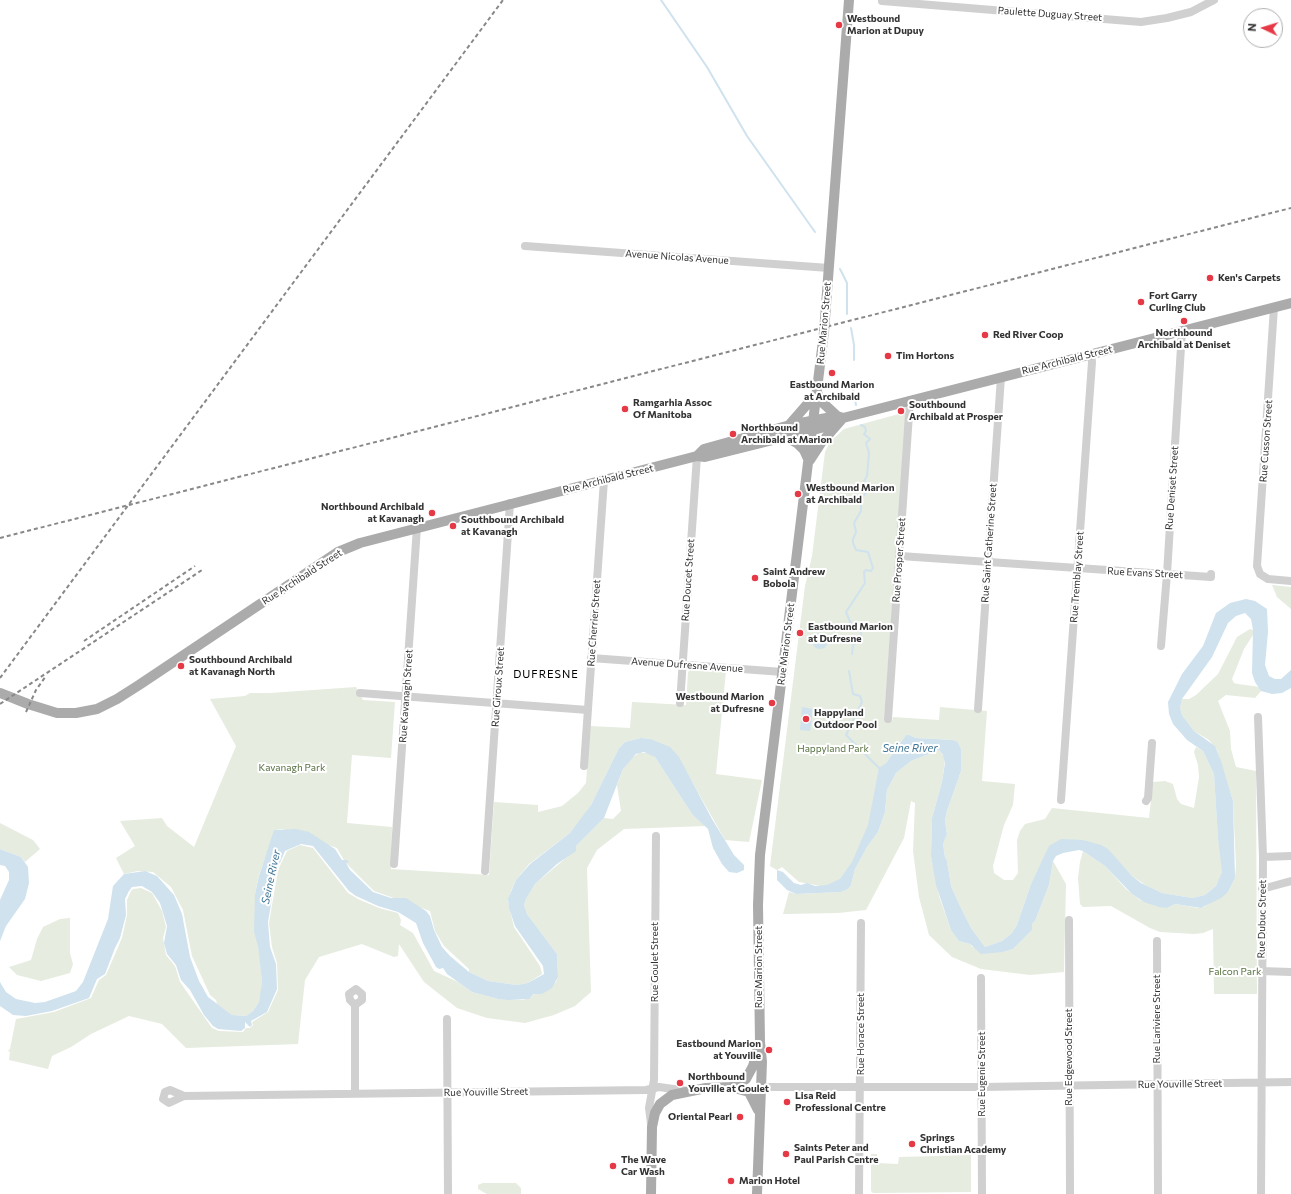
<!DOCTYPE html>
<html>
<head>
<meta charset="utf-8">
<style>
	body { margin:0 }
	#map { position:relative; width:1291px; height:1194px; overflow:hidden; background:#fff; font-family:Commissioner,sans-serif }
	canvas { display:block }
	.north { position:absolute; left:1243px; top:8px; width:40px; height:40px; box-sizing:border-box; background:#fff; border:1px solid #adadad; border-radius:50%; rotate:274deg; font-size:11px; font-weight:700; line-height:16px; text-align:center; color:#333 }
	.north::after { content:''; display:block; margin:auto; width:14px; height:18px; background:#e63946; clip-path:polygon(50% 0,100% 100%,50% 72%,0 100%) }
</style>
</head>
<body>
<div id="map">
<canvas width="1291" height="1194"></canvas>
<div class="north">N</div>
</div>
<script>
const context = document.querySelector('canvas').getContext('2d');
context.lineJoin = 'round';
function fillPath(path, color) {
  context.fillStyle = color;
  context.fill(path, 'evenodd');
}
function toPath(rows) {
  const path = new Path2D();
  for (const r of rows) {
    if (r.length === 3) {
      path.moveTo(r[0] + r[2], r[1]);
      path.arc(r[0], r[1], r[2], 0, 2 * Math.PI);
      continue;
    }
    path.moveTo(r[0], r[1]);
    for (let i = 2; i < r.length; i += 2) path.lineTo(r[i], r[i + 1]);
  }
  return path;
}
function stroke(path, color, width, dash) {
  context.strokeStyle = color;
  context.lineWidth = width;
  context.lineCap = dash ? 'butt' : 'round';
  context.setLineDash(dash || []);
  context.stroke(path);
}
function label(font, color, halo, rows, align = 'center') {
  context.font = font + ' Commissioner,sans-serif';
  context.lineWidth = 4;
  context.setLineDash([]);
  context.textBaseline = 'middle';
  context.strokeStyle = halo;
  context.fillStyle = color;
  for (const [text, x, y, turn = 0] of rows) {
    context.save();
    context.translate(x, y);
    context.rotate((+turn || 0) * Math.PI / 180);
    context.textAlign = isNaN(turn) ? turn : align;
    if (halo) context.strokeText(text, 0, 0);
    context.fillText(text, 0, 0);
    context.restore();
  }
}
const green = toPath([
	[906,412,884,721,892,721,893,717,939,720,940,707,987,711,982,781,1015,784,1013,805,1004,825,993,866,994,873,1004,880,1013,880,1018,873,1017,840,1020,831,1025,824,1045,819,1052,808,1149,818,1153,782,1165,781,1173,784,1177,799,1181,804,1194,808,1199,777,1198,765,1194,752,1196,747,1203,751,1214,774,1218,838,1223,867,1221,876,1216,886,1205,895,1192,898,1162,893,1147,886,1132,876,1113,856,1083,840,1041,864,1031,884,1017,925,1011,934,1002,941,985,947,971,928,959,904,951,886,947,861,945,857,943,844,947,834,945,821,947,811,961,771,961,749,958,742,953,740,916,738,909,735,906,735,886,763,881,767,871,823,850,870,832,888,799,882,782,867,777,870,770,866,805,586,812,556,825,452,830,442,844,429],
	[1272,585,1291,587,1291,609,1277,597],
	[1250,629,1253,630,1253,635,1244,649,1232,679,1234,683,1238,684,1260,687,1261,691,1255,698,1226,695,1218,701,1230,731,1231,749,1236,767,1256,771,1257,994,1214,994,1213,929,1203,933,1194,934,1160,932,1150,928,1111,906,1083,907,1080,904,1078,878,1080,862,1083,851,1105,866,1126,889,1140,900,1167,908,1175,904,1198,908,1204,907,1228,892,1235,878,1236,865,1233,801,1217,750,1209,740,1194,731,1182,715,1180,708,1182,699,1189,699,1196,695,1218,674,1237,637],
	[692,668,726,671,716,774,762,780,749,842,725,840,686,771,650,739,641,738,625,742,619,748,591,805,582,818,570,833,529,864,516,880,511,891,508,902,514,927,540,966,542,974,528,983,517,985,488,981,469,972,469,969,444,946,435,931,430,911,374,891,345,862,337,848,283,829,275,830,259,875,255,894,255,914,262,982,261,993,259,1002,253,1011,246,1016,232,1015,217,1004,216,1000,210,995,192,956,183,910,171,887,153,872,138,871,124,874,116,858,135,846,120,821,162,818,167,826,194,847,236,746,210,699,245,696,250,693,270,693,356,687,363,700,395,702,391,758,352,755,347,823,392,827,391,869,489,875,494,802,538,805,538,812,562,806,578,793,586,783,590,726,630,728,632,702,686,705,688,672],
	[939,750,945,758,944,768,942,782,932,818,931,856,939,896,951,930,959,941,970,944,972,947,1003,952,1013,949,1032,930,1032,924,1035,921,1049,885,1053,861,1066,884,1064,972,1030,975,981,969,952,957,929,935,919,897,913,851,915,803,911,801,904,838,866,910,838,913,783,914,789,892,796,894,841,892,848,889,851,885,855,869,867,847,878,832,885,812,887,790,896,773,911,761],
	[639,753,649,753,655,757,692,814,706,826,624,829,597,850,587,868,591,992,575,1006,554,1015,525,1023,487,1018,457,1008,424,982,399,944,398,956,394,957,362,944,319,957,305,980,298,1044,186,1048,162,1024,129,1016,91,1034,71,1047,52,1056,48,1069,9,1060,10,1052,8,1051,10,1049,16,1019,54,1012,91,998,99,980,106,975,122,938,127,915,127,900,131,891,133,889,141,888,152,893,162,911,166,927,163,938,166,955,175,966,180,982,212,1028,219,1031,243,1032,246,1028,250,1028,253,1025,252,1022,268,1012,278,990,277,963,272,947,269,923,278,870,287,851,300,845,313,848,348,893,358,899,379,908,398,913,401,920,400,925,413,933,434,971,458,982,472,992,498,999,523,1000,530,998,536,993,542,994,556,982,558,977,557,954,527,914,524,905,526,899,535,884,573,852,576,846,604,818,613,819,621,811,617,785,623,769,628,761],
	[0,823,33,840,40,849,25,862,21,857,0,849],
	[70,918,70,953,73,964,70,973,41,981,17,975,9,967,31,960,37,939,43,927,60,919],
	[871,1154,877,1154,877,1163,898,1164,899,1157,971,1155,971,1192,873,1193,871,1191],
	[483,1183,516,1183,521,1188,521,1194,487,1194,478,1189,478,1185]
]);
const water = toPath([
	[1246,599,1255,601,1267,609,1268,632,1265,665,1269,676,1275,679,1281,679,1291,670,1291,688,1282,693,1272,694,1261,691,1255,682,1252,673,1253,630,1251,619,1245,613,1236,616,1228,623,1212,657,1182,699,1180,708,1182,715,1194,731,1215,746,1221,761,1233,801,1235,878,1228,892,1221,898,1201,908,1175,904,1167,908,1159,907,1144,902,1132,894,1105,866,1083,851,1079,850,1063,853,1056,856,1053,861,1049,885,1035,921,1032,924,1032,930,1013,949,1003,952,981,954,970,944,959,941,951,930,936,885,931,856,932,818,942,782,945,763,943,755,939,750,911,761,896,773,887,790,885,812,878,832,867,847,855,869,851,885,848,889,841,892,796,894,787,890,777,880,777,870,783,872,794,883,801,885,807,883,815,886,827,885,840,879,852,862,868,825,879,768,886,763,906,735,909,735,916,738,953,740,958,742,961,749,961,771,947,811,945,821,947,834,943,844,945,857,947,861,951,886,959,904,971,928,985,947,1002,941,1011,934,1017,925,1031,884,1049,846,1061,839,1083,840,1101,845,1108,849,1132,876,1141,883,1162,893,1192,898,1205,895,1216,886,1222,872,1218,838,1214,774,1203,751,1187,740,1173,724,1169,714,1168,702,1182,674,1203,646,1216,613,1230,603],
	[820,641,8],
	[802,707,813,709,810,731,800,730],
	[641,738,650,739,670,747,679,757,712,819,734,855,744,865,744,870,737,873,729,872,722,864,713,848,708,829,692,814,655,757,644,752,636,754,623,769,604,818,576,846,576,851,557,864,535,884,526,899,524,905,527,914,557,954,558,977,552,988,542,994,534,994,529,999,508,1000,498,999,472,992,447,974,443,968,439,969,436,967,423,943,416,923,398,912,378,906,356,896,349,891,313,846,301,844,285,851,277,870,268,922,270,947,276,964,277,989,267,1012,251,1021,252,1025,250,1027,245,1022,245,1028,241,1031,218,1029,213,1026,204,1015,190,990,181,980,176,965,167,954,164,943,167,926,160,903,152,892,142,886,132,887,129,891,125,899,126,915,120,938,115,948,105,974,97,979,89,998,52,1011,26,1016,13,1015,0,1006,0,982,6,992,16,999,35,1003,45,1002,76,991,83,982,108,919,113,886,124,874,145,871,157,876,174,895,182,914,190,957,199,981,208,997,232,1015,246,1016,253,1011,259,1002,262,982,258,946,254,932,255,894,259,876,274,830,296,829,309,832,335,849,342,860,347,860,349,862,346,863,350,870,373,892,391,898,406,898,426,911,430,916,434,930,442,947,450,956,469,972,488,981,517,985,528,983,544,974,543,966,515,926,509,908,508,899,516,880,530,864,570,833,591,805,619,748,625,742],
	[0,849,21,857,28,867,29,883,25,899,6,926,0,941,0,900,9,880,9,872,5,866,0,865]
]);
const stream = toPath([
	[661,0,707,67,747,136,815,232],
	[840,269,847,283,847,314],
	[851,328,854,345,854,360],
	[853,389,856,405],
	[852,654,853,645,861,640,861,630,858,625,851,624,846,612,865,583,864,572,866,570,871,571,873,568,868,552,856,550,853,543,853,539,856,532,854,523,861,511,861,500,871,484,865,483,864,481,867,476,869,453,866,443,870,439,864,434,866,431,865,427,861,425],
	[849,671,853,694,860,696,862,702,846,735,879,768]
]);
const minor = toPath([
	[882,1,1141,22,1167,18,1191,12,1214,0],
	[525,246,829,268],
	[1274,307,1257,566,1260,574,1268,579,1291,581],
	[900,556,1211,577,1211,574],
	[1161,646,1167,574,1182,331],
	[591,658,783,672],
	[360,693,588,710],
	[680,703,697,456],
	[978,709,1001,377],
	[1258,717,1263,857,1261,1194],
	[888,719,910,400],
	[584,766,604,480],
	[1061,800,1092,362,1091,354],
	[1146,801,1148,798,1152,743],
	[1263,857,1291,856],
	[394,864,417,527],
	[485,871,510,503],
	[1262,889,1291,881],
	[1069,920,1070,1194],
	[1157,941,1158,1194],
	[1261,971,1291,972],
	[981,978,982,1194],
	[447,1019,448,1194],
	[761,1087,982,1087,1291,1082],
	[355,1094,355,1005,350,1000,349,994,356,989,362,994,362,1000,355,1005],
	[184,1096,170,1090,165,1092,163,1099,169,1103,184,1096,646,1090,659,1087,688,1091],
	[651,1124,649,1108,654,1080,656,836],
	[859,1194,861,923]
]);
const major = toPath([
	[817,393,823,403,837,416],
	[790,424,817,393],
	[784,436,797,443,804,450,809,461],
	[697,456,704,449,790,425,837,416,843,418],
	[810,460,821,443,843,418,1291,303],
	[0,693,28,704,57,713,76,713,97,709,117,699,139,685,338,552,360,543,697,456,705,457,837,424],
	[731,1087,749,1092,758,1110],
	[651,1194,652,1127,655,1113,660,1104,672,1095,706,1088,731,1087,746,1079,753,1066,758,1048],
	[757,1194,762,1062,760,1042,758,905,760,855,824,332,849,0]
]);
const rail = toPath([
	[0,538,1291,208],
	[84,641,195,566],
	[0,678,503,0],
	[0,704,202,570],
	[26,712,36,690,46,676]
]);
const markers = [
	[839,25,4,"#e63946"],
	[1210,278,4,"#e63946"],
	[1141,302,4,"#e63946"],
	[1184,321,4,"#e63946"],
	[985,335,4,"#e63946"],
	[888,356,4,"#e63946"],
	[832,373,4,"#e63946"],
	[625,409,4,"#e63946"],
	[901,411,4,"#e63946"],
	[733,434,4,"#e63946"],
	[798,494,4,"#e63946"],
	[432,513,4,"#e63946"],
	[453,526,4,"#e63946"],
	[755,578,4,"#e63946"],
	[800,633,4,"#e63946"],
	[181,666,4,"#e63946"],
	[772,703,4,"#e63946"],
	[806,719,4,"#e63946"],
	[769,1050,4,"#e63946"],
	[680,1083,4,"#e63946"],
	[787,1102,4,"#e63946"],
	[740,1117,4,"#e63946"],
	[912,1144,4,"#e63946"],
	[786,1154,4,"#e63946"],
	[613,1166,4,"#e63946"],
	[731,1181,4,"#e63946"]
];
const streetNames = [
	["Paulette Duguay Street",1050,14,4],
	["Avenue Nicolas Avenue",677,257,4],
	["Rue Marion Street",824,323,-85],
	["Rue Archibald Street",1067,360,-14],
	["Rue Cusson Street",1266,441,-86],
	["Rue Archibald Street",608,479,-14],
	["Rue Deniset Street",1172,488,-86],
	["Rue Saint Catherine Street",989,543,-86],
	["Rue Prosper Street",899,560,-86],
	["Rue Evans Street",1145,573,3],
	["Rue Archibald Street",302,577,-33],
	["Rue Tremblay Street",1077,577,-86],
	["Rue Doucet Street",688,580,-86],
	["Rue Cherrier Street",594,623,-86],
	["Rue Marion Street",786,644,-83],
	["Avenue Dufresne Avenue",687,665,4],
	["Rue Giroux Street",498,687,-86],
	["Rue Kavanagh Street",406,696,-86],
	["Rue Dubuc Street",1262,919,-89],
	["Rue Goulet Street",655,962,-90],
	["Rue Marion Street",759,967,-90],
	["Rue Lariviere Street",1157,1019,-90],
	["Rue Horace Street",861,1034,-90],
	["Rue Edgewood Street",1069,1057,-90],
	["Rue Eugenie Street",982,1074,-90],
	["Rue Youville Street",1180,1084,-1],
	["Rue Youville Street",486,1092,-1]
];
const poiNames = [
	["Westbound",847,19],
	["Marion at Dupuy",847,31],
	["Ken's Carpets",1218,278],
	["Fort Garry",1149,296],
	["Curling Club",1149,308],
	["Northbound",1184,333,"center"],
	["Archibald at Deniset",1184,345,"center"],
	["Red River Coop",993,335],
	["Tim Hortons",896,356],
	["Eastbound Marion",832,385,"center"],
	["at Archibald",832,397,"center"],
	["Ramgarhia Assoc",633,403],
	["Of Manitoba",633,415],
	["Southbound",909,405],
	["Archibald at Prosper",909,417],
	["Northbound",741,428],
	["Archibald at Marion",741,440],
	["Westbound Marion",806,488],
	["at Archibald",806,500],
	["Northbound Archibald",424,507,"right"],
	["at Kavanagh",424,519,"right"],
	["Southbound Archibald",461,520],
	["at Kavanagh",461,532],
	["Saint Andrew",763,572],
	["Bobola",763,584],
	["Eastbound Marion",808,627],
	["at Dufresne",808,639],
	["Southbound Archibald",189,660],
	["at Kavanagh North",189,672],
	["Westbound Marion",764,697,"right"],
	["at Dufresne",764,709,"right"],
	["Happyland",814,713],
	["Outdoor Pool",814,725],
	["Eastbound Marion",761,1044,"right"],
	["at Youville",761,1056,"right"],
	["Northbound",688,1077],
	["Youville at Goulet",688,1089],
	["Lisa Reid",795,1096],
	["Professional Centre",795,1108],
	["Oriental Pearl",732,1117,"right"],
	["Springs",920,1138],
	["Christian Academy",920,1150],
	["Saints Peter and",794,1148],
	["Paul Parish Centre",794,1160],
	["The Wave",621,1160],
	["Car Wash",621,1172],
	["Marion Hotel",739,1181]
];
const parkNames = [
	["Happyland Park",833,749],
	["Kavanagh Park",292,768],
	["Falcon Park",1235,972]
];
const neighbourhoodNames = [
	["DUFRESNE",546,674]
];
const waterNames = [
	["Seine River",910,748],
	["Seine River",271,877,-78]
];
fillPath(green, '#e6ecdf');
fillPath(water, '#cfe2ee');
stroke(stream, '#cfe2ee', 2);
stroke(minor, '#d0d0d0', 8);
stroke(major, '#ababab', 10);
stroke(rail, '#888', 2, [4, 3]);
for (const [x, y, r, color] of markers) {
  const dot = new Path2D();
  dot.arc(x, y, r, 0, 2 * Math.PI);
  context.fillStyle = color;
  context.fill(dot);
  stroke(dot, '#fff', 1.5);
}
label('10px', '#333', '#fff', streetNames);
label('bold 10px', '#333', '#fff', poiNames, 'left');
label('10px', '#56703f', '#fff', parkNames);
context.letterSpacing = '1px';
label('11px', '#000', '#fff', neighbourhoodNames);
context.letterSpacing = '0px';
label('italic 11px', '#3f7597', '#fff', waterNames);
</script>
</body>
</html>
